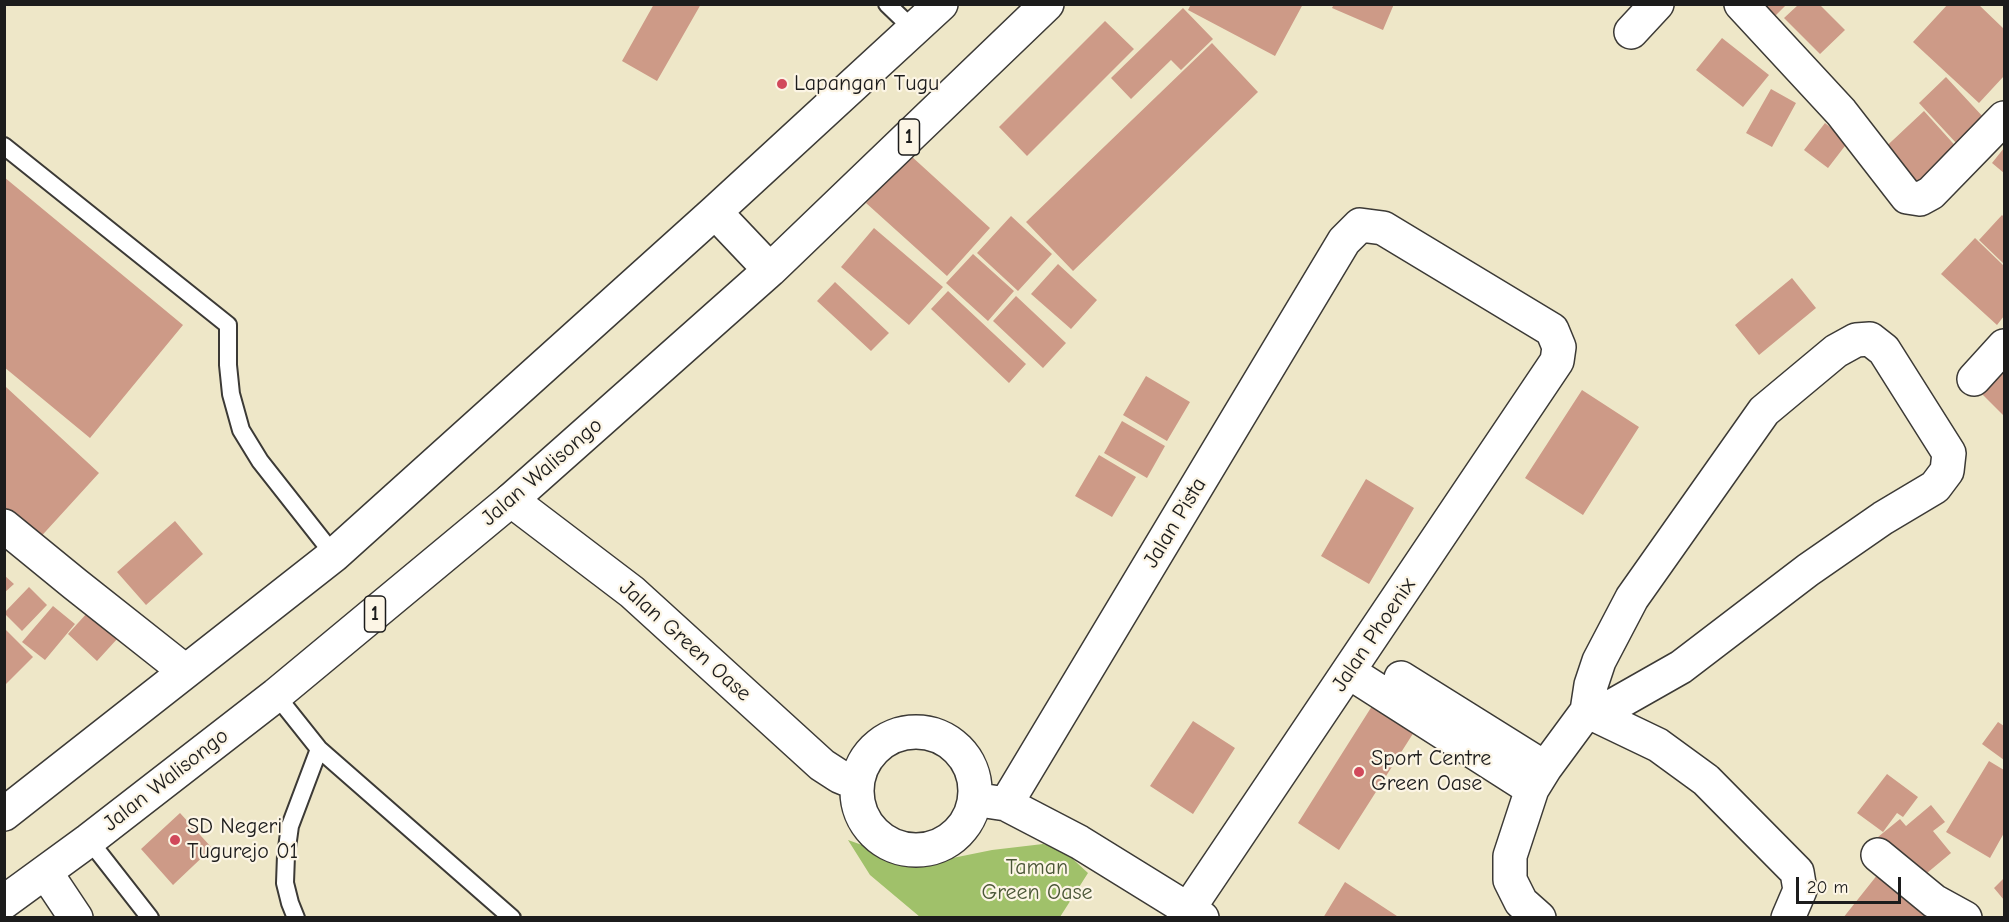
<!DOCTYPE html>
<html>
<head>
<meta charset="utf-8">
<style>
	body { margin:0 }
	#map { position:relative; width:2009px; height:922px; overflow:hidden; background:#eee7c8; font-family:"Comic Neue",sans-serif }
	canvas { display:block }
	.frame { position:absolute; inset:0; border:6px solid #1c1c1c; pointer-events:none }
	.scale { position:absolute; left:1796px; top:877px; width:105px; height:27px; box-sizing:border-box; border:3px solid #1c1c1c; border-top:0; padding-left:8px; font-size:18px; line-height:21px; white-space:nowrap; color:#1c1c1c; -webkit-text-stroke:4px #fcf5e5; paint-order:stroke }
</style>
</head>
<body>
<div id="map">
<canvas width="2009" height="922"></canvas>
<div class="frame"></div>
<div class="scale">20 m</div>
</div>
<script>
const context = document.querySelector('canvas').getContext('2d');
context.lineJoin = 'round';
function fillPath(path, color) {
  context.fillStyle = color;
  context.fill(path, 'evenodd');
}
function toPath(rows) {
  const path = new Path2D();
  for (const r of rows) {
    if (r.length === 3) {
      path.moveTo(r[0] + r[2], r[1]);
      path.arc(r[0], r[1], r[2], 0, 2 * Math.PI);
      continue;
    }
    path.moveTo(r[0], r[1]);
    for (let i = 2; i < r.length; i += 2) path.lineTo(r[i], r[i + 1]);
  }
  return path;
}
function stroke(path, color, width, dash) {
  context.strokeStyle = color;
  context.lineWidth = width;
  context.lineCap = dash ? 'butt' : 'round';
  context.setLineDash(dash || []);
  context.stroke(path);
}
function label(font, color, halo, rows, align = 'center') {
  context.font = font + ' "Comic Neue",sans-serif';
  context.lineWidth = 4.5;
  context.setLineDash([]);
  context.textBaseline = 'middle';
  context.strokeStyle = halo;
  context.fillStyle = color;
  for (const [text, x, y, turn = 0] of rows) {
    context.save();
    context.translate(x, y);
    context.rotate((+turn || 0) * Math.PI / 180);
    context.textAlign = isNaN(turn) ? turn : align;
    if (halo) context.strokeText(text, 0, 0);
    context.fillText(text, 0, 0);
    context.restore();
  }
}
const green = toPath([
	[848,840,918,865,992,850,1043,844,1063,850,1088,873,1060,917,920,917,870,875]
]);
const building = toPath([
	[654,4,701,4,657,81,622,61],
	[1191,4,1303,4,1275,56,1188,10],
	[1334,4,1394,4,1383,30,1332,8],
	[1762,4,1787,4,1774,17],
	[1948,4,1978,4,2004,29,2004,76,1979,103,1913,42],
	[1798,5,1820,5,1845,30,1820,54,1784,18],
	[1183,8,1213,39,1181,70,1171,60,1131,99,1111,78],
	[1105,21,1134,49,1027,156,999,127],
	[1722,38,1769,75,1743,107,1696,70],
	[1212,43,1258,92,1073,271,1026,222],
	[1946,77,1985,119,1958,145,1919,103],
	[1771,89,1796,103,1772,147,1746,133],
	[1924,111,1960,151,1913,194,1877,155],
	[1825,123,1848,142,1828,168,1804,150],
	[2004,148,2004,173,1992,163],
	[910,155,990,228,947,276,866,203],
	[4,177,183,325,90,438,4,367],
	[2002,215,2004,217,2004,264,1979,240],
	[1011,216,1052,254,1018,291,977,253],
	[874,228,943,287,909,325,841,267],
	[1975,238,2004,266,2004,316,1997,325,1941,274],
	[973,254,1014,291,988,321,946,283],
	[1058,264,1097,300,1071,329,1031,294],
	[1792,278,1816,308,1759,355,1735,325],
	[835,282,889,333,871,351,817,301],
	[948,291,1026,364,1009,383,931,309],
	[1016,296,1066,343,1043,368,993,321],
	[2003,369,2004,370,2004,416,1980,392],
	[1146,376,1190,402,1167,441,1123,415],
	[6,387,99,473,36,542,4,513,4,388],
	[1582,390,1639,427,1583,515,1525,478],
	[1122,421,1165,446,1147,478,1104,453],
	[1099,455,1136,477,1112,517,1075,496],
	[1366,479,1414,508,1369,584,1321,556],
	[175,521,203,554,146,605,117,572],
	[4,575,14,584,4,593],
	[29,587,47,605,22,631,4,613],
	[53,606,75,624,45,660,22,642],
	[88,612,118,638,97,661,68,634],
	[4,628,33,657,4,686],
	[1379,695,1421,721,1339,850,1298,823],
	[1193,721,1235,748,1193,814,1150,786],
	[1998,722,2004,726,2004,760,1982,744],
	[1989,761,2004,770,2004,833,1990,858,1946,832],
	[1887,774,1918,797,1903,817,1897,813,1883,832,1857,813],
	[1931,805,1945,822,1933,831,1951,853,1915,883,1878,837,1900,819,1906,826],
	[180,813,212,848,173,885,141,849],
	[1878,874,1927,913,1924,918,1843,918],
	[2004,878,2004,900,1994,888],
	[1345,882,1400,918,1323,918]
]);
const service = toPath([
	[887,4,914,30],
	[4,146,228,325,228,365,231,394,241,430,260,461,334,555],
	[276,695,319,749,290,826,286,855,285,883,290,903,296,918],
	[319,749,512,918],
	[89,840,150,918]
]);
const minor = toPath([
	[1741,4,1841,112,1907,197,1920,199,1931,193,2004,118],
	[1631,32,1657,4],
	[1974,379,2004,346],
	[511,500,632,592,822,765,839,776,856,783],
	[4,526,75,584,185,671],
	[1349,672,1532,789],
	[1401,678,1545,768],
	[1587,711,1658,745,1706,780,1797,872,1800,890,1788,918],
	[916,791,59],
	[986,801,1006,804,1079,842,1202,918],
	[1006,804,1344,241,1360,225,1383,228,1552,330,1559,347,1557,361,1189,908],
	[1878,855,1934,901,1965,918],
	[46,873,76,918],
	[1539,918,1521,902,1510,880,1510,856,1532,789,1545,768,1587,711,1591,685,1599,661,1632,598,1764,411,1836,351,1856,340,1870,339,1884,350,1949,453,1947,471,1935,487,1883,518,1808,570,1681,667,1614,705,1587,711]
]);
const trunk = toPath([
	[715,212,770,270],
	[4,814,334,555,715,212,941,4],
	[4,902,89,840,276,695,511,500,770,270,1047,4]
]);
const markers = [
	[782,84,6,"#d1495b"],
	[1359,772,6,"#d1495b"],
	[175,840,6,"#d1495b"]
];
const shields = [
	[909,137,21],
	[375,614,21]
];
const shieldNames = [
	["1",909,137],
	["1",375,614]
];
const poiNames = [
	["Lapangan Tugu",794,84],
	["Sport Centre",1371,759],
	["Green Oase",1371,784],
	["SD Negeri",187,827],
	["Tugurejo 01",187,852]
];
const streetNames = [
	["Jalan Walisongo",542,472,-41],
	["Jalan Pista",1175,523,-59],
	["Jalan Phoenix",1374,635,-56],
	["Jalan Green Oase",685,641,42],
	["Jalan Walisongo",166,780,-38]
];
const parkNames = [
	["Taman",1037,868],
	["Green Oase",1037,893]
];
fillPath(green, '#a0c16a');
fillPath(building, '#cd9a87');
stroke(service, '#3c3a36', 20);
stroke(minor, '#3c3a36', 36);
stroke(trunk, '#3c3a36', 36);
stroke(service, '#fff', 16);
stroke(minor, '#fff', 33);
stroke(trunk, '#fff', 33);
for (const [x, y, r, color] of markers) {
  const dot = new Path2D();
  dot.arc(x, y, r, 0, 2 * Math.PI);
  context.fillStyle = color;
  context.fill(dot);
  stroke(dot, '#fcf5e5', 2);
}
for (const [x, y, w] of shields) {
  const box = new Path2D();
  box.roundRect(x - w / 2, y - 18, w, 36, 4.5);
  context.fillStyle = '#fcf5e5';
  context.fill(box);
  stroke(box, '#1c1c1c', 1.5);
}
label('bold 21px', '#1c1c1c', null, shieldNames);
label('22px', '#1c1c1c', '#fcf5e5', poiNames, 'left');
label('22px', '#1c1c1c', '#fcf5e5', streetNames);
label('22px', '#4a5637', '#fcf5e5', parkNames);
</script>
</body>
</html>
